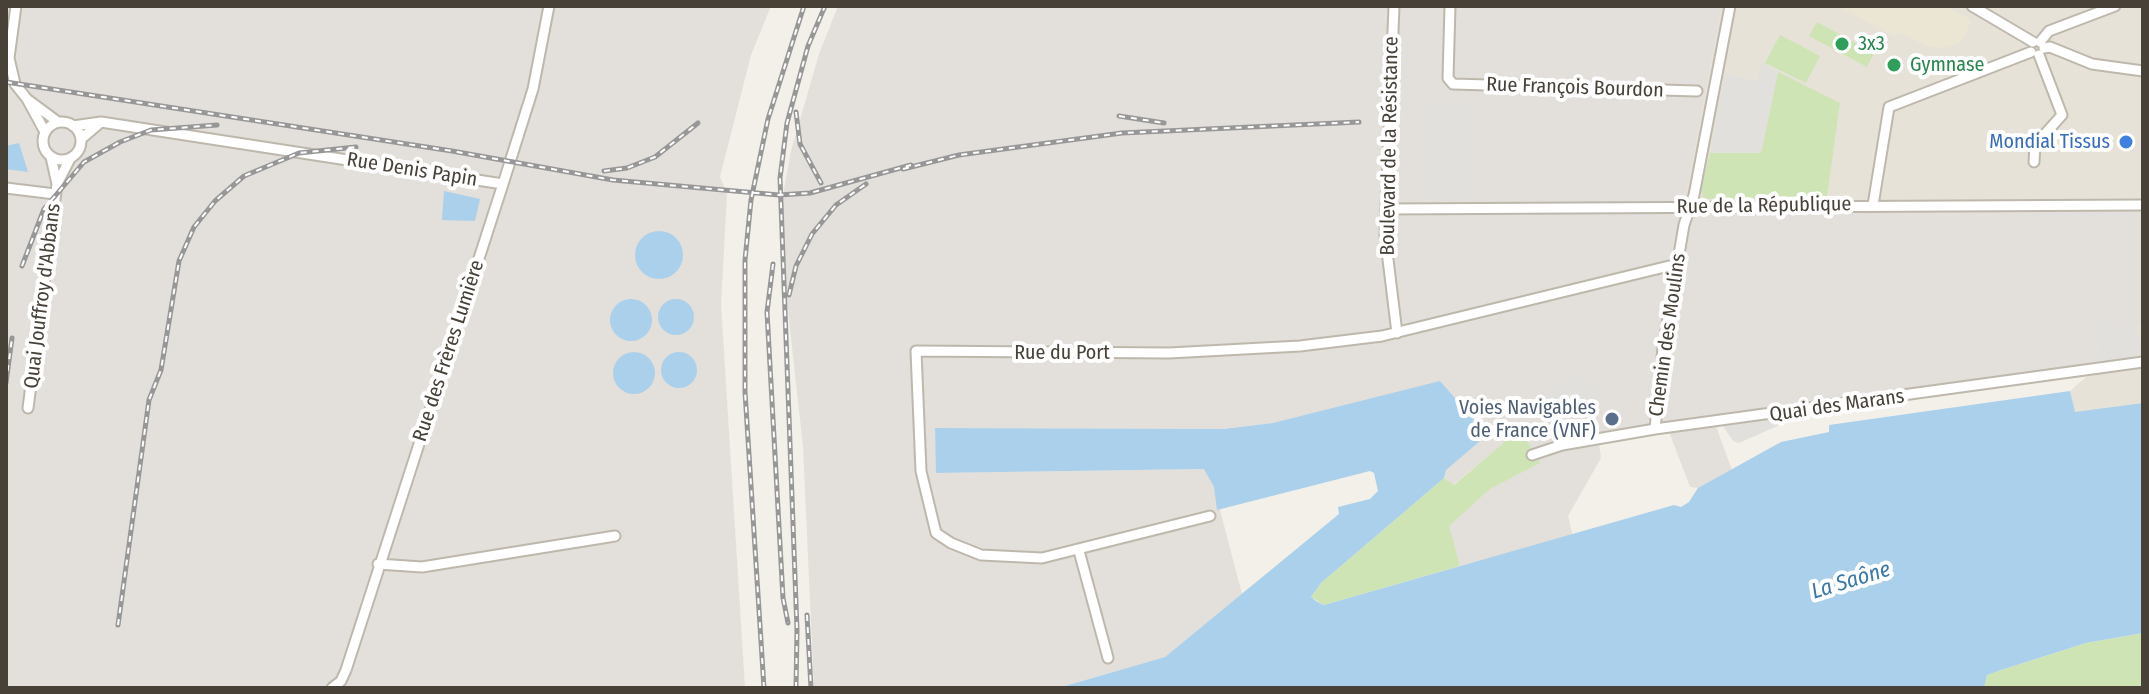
<!DOCTYPE html>
<html>
<head>
<meta charset="utf-8">
<style>
	body { margin:0 }
	#map { position:relative; width:2149px; height:694px; overflow:hidden; background:#f3f0e9; font-family:"Fira Sans Condensed",sans-serif }
	canvas { display:block }
	.frame { position:absolute; inset:0; border:8px solid #474138; pointer-events:none }
</style>
</head>
<body>
<div id="map">
<canvas width="2149" height="694"></canvas>
<div class="frame"></div>
</div>
<script>
const context = document.querySelector('canvas').getContext('2d');
context.lineJoin = 'round';
function fillPath(path, color) {
  context.fillStyle = color;
  context.fill(path, 'evenodd');
}
function toPath(rows) {
  const path = new Path2D();
  for (const r of rows) {
    if (r.length === 3) {
      path.moveTo(r[0] + r[2], r[1]);
      path.arc(r[0], r[1], r[2], 0, 2 * Math.PI);
      continue;
    }
    path.moveTo(r[0], r[1]);
    for (let i = 2; i < r.length; i += 2) path.lineTo(r[i], r[i + 1]);
  }
  return path;
}
function stroke(path, color, width, dash) {
  context.strokeStyle = color;
  context.lineWidth = width;
  context.lineCap = dash ? 'butt' : 'round';
  context.setLineDash(dash || []);
  context.stroke(path);
}
function label(font, color, halo, rows, align = 'center') {
  context.font = font + ' "Fira Sans Condensed",sans-serif';
  context.lineWidth = 8;
  context.setLineDash([]);
  context.textBaseline = 'middle';
  context.strokeStyle = halo;
  context.fillStyle = color;
  for (const [text, x, y, turn = 0] of rows) {
    context.save();
    context.translate(x, y);
    context.rotate((+turn || 0) * Math.PI / 180);
    context.textAlign = isNaN(turn) ? turn : align;
    if (halo) context.strokeText(text, 0, 0);
    context.fillText(text, 0, 0);
    context.restore();
  }
}
const residential = toPath([
	[1722,6,2143,6,2143,211,1683,214],
	[2092,324,2143,326,2143,403,2074,413,2070,391,2101,364]
]);
const industrial = toPath([
	[6,6,771,6,751,55,720,177,727,194,721,304,745,688,6,688],
	[838,6,1722,6,1683,214,2143,211,2143,326,2092,324,2101,364,1713,418,1732,470,1698,488,1690,487,1666,424,1614,432,1599,443,1601,458,1568,516,1573,537,1460,566,1448,526,1490,489,1539,463,1520,430,1453,485,1444,478,1446,470,1273,423,1223,429,935,428,937,473,1205,469,1214,487,1242,594,1165,657,1058,688,814,688,803,447,784,274,782,200,791,151,819,54]
]);
const education = toPath([
	[1838,6,1945,6,1972,20,1961,42,1945,48,1927,46,1898,32,1895,37]
]);
const green = toPath([
	[1817,22,1874,53,1867,67,1809,36],
	[1780,35,1820,56,1806,83,1765,63],
	[1778,72,1840,103,1827,196,1704,199,1701,190,1710,153,1761,153],
	[1520,429,1540,463,1490,489,1449,526,1460,566,1324,605,1311,597,1321,583,1444,478,1454,485],
	[2143,633,2143,688,1984,688,1987,675,2001,670,2086,643]
]);
const parking = toPath([
	[1762,63,1778,72,1761,153,1710,153,1725,74,1757,81],
	[1429,106,1472,106,1472,112,1479,112,1476,198,1418,198,1420,111,1429,111],
	[2092,323,2136,324,2143,358,2101,364],
	[1590,371,1595,405,1563,410,1559,413,1563,431,1548,434,1546,398,1554,389],
	[1809,412,1739,443,1733,441,1723,426]
]);
const water = toPath([
	[19,143,28,172,6,169,6,146],
	[444,191,480,199,475,221,442,220],
	[659,255,24],
	[676,317,18],
	[631,320,21],
	[679,370,18],
	[634,373,21],
	[1440,381,1487,435,1446,470,1444,478,1321,583,1311,597,1316,601,1324,605,1674,505,1681,507,1689,502,1698,488,1781,442,1829,432,1829,425,2070,391,2075,412,2143,403,2143,633,2086,643,2001,670,1987,675,1984,688,1058,688,1165,657,1339,514,1338,507,1370,499,1378,491,1374,473,1370,471,1217,510,1214,487,1204,469,936,473,935,428,1223,429,1273,423]
]);
const street = toPath([
	[16,6,9,58,15,84,27,99],
	[1394,6,1385,235,1397,333],
	[1450,6,1448,78,1453,84,1697,91],
	[1972,6,2033,42],
	[2040,42,2049,31,2115,6],
	[2044,48,2050,47,2092,64,2143,71],
	[62,141,19],
	[101,122,503,184],
	[73,126,101,122,81,139],
	[45,132,27,99,58,122],
	[51,157,57,184,70,159],
	[2034,162,2035,145,2062,115,2039,55],
	[6,188,55,194],
	[1873,205,1889,107,2031,52],
	[1386,209,2143,205],
	[28,408,57,184],
	[1655,429,1663,348,1684,225,1694,195,1730,6],
	[1532,455,1562,445,1655,429,2143,362],
	[1210,516,1042,558,981,555,951,543,936,533,921,471,916,351,1169,353,1300,346,1382,336,1669,266],
	[1079,551,1108,658],
	[378,564,422,567,615,536],
	[332,688,341,681,346,670,503,184,533,89,549,6]
]);
const rail = toPath([
	[6,82,452,151,613,180,779,195,810,193,911,165],
	[796,112,800,144,821,183],
	[1119,116,1164,123],
	[903,169,959,155,1122,133,1359,122],
	[604,171,627,168,655,157,698,123],
	[773,264,767,312,783,598,788,623],
	[22,266,44,209,84,162,120,142,151,130,217,125],
	[789,295,796,266,812,234,836,205,866,184],
	[6,383,12,338],
	[807,615,811,688],
	[118,625,149,400,161,370,179,261,194,227,215,201,244,176,299,153,356,147],
	[764,688,745,392,745,260,751,200,768,119,804,6],
	[796,688,797,630,780,178,787,123,808,46,825,6]
]);
const markers = [
	[1842,44,8,"#2e9e5b"],
	[1894,65,8,"#2e9e5b"],
	[2126,142,8,"#3f7fe0"],
	[1612,419,8,"#5c6f8a"]
];
const leisureNames = [
	["3x3",1858,44],
	["Gymnase",1910,65]
];
const streetNames = [
	["Rue François Bourdon",1575,88,2],
	["Boulevard de la Résistance",1390,146,-89],
	["Rue Denis Papin",412,170,9],
	["Rue de la République",1764,206,-1],
	["Quai Jouffroy d'Abbans",43,296,-83],
	["Chemin des Moulins",1668,335,-82],
	["Rue des Frères Lumière",449,351,-72],
	["Rue du Port",1062,353],
	["Quai des Marans",1837,406,-8]
];
const shopNames = [
	["Mondial Tissus",2110,142]
];
const serviceNames = [
	["Voies Navigables",1596,408],
	["de France (VNF)",1596,431]
];
const waterNames = [
	["La Saône",1851,581,-17]
];
fillPath(residential, '#e7e2d8');
fillPath(industrial, '#e3dfda');
fillPath(education, '#ebe5d4');
fillPath(green, '#cee4b5');
fillPath(parking, '#e2e0dd');
fillPath(water, '#aad0eb');
stroke(street, '#beb8ac', 13);
stroke(street, '#fff', 9);
stroke(rail, '#979797', 5);
stroke(rail, '#fff', 2, [6]);
for (const [x, y, r, color] of markers) {
  const dot = new Path2D();
  dot.arc(x, y, r, 0, 2 * Math.PI);
  context.fillStyle = color;
  context.fill(dot);
  stroke(dot, '#fff', 3);
}
label('20px', '#27864d', '#fff', leisureNames, 'left');
label('20px', '#474138', '#fff', streetNames);
label('20px', '#366cbe', '#fff', shopNames, 'right');
label('20px', '#4e5e75', '#fff', serviceNames, 'right');
label('italic 22px', '#3879ab', '#fff', waterNames);
</script>
</body>
</html>
